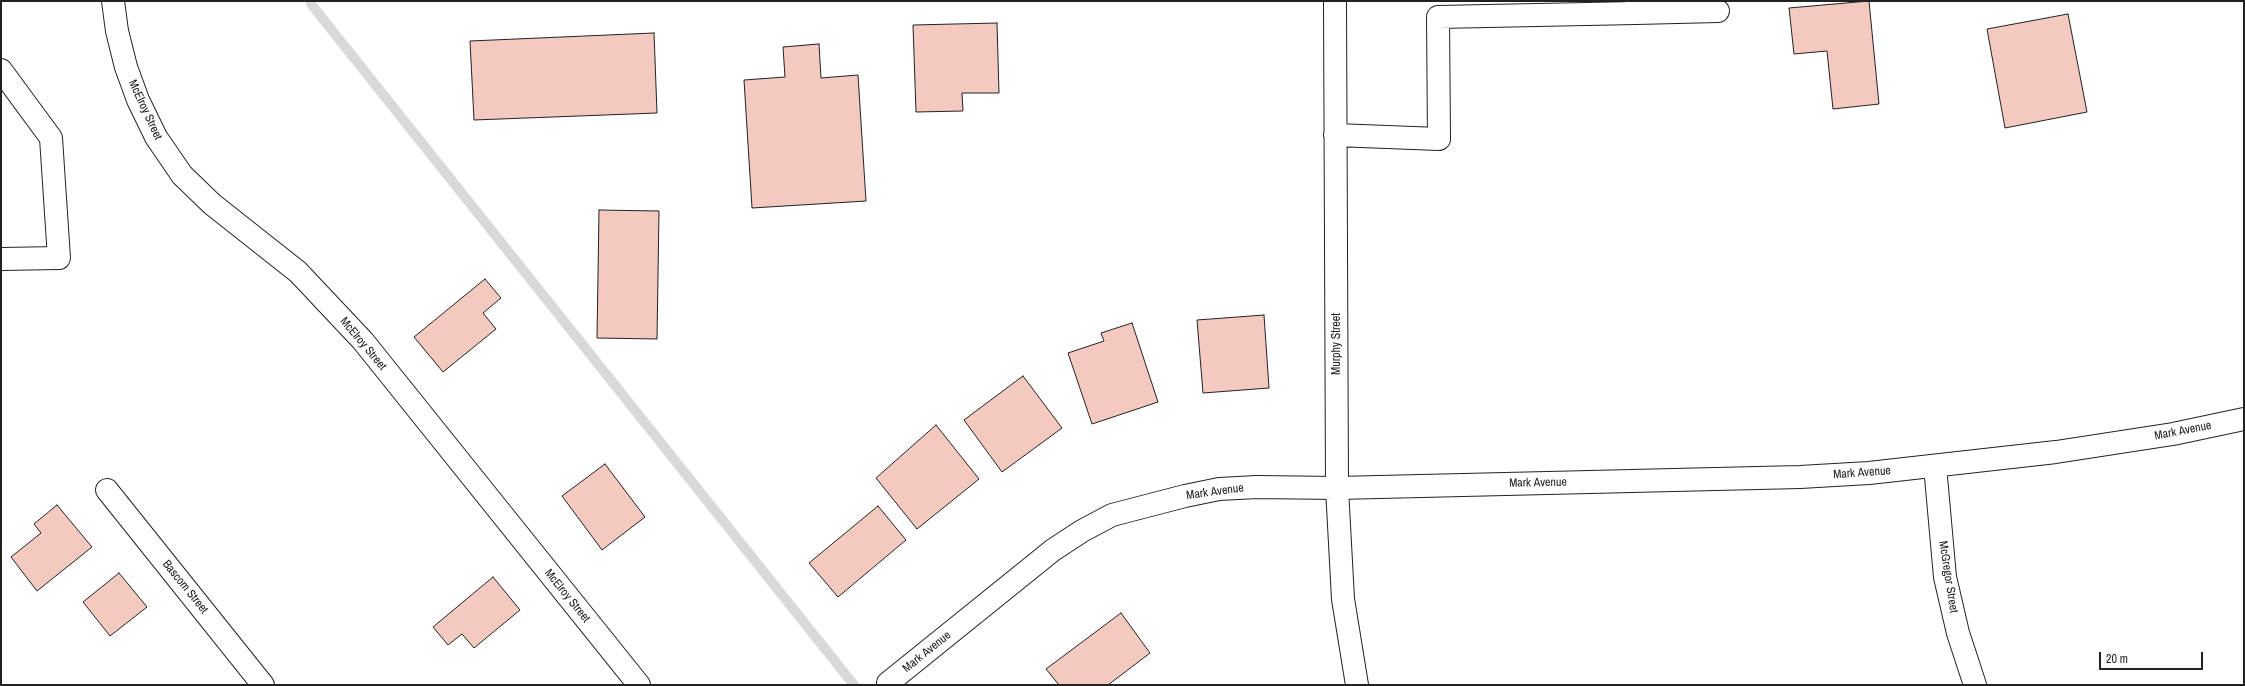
<!DOCTYPE html>
<html>
<head>
<meta charset="utf-8">
<style>
	body { margin:0 }
	#map { position:relative; width:2245px; height:686px; overflow:hidden; background:#fff; font-family:"Archivo Narrow",sans-serif }
	canvas { display:block }
	.frame { position:absolute; inset:0; border:2px solid #222; pointer-events:none }
	.scale { position:absolute; left:2099px; top:652px; width:104px; height:18px; box-sizing:border-box; border:2px solid #222; border-top:0; padding-left:5px; font-size:12px; line-height:14px; white-space:nowrap; color:#222; -webkit-text-stroke:3px #fff; paint-order:stroke }
</style>
</head>
<body>
<div id="map">
<canvas width="2245" height="686"></canvas>
<div class="frame"></div>
<div class="scale">20 m</div>
</div>
<script>
const context = document.querySelector('canvas').getContext('2d');
context.lineJoin = 'round';
function toPath(rows) {
  const path = new Path2D();
  for (const r of rows) {
    path.moveTo(r[0], r[1]);
    for (let i = 2; i < r.length; i += 2) path.lineTo(r[i], r[i + 1]);
  }
  return path;
}
function stroke(path, color, width, dash) {
  context.strokeStyle = color;
  context.lineWidth = width;
  context.lineCap = dash ? 'butt' : 'round';
  context.setLineDash(dash || []);
  context.stroke(path);
}
function fillPath(path, color) {
  context.fillStyle = color;
  context.fill(path, 'evenodd');
}
function label(font, color, halo, rows, align = 'center') {
  context.font = font + ' "Archivo Narrow",sans-serif';
  context.lineWidth = 3;
  context.setLineDash([]);
  context.textBaseline = 'middle';
  context.strokeStyle = halo;
  context.fillStyle = color;
  for (const [text, x, y, turn = 0] of rows) {
    context.save();
    context.translate(x, y);
    context.rotate((+turn || 0) * Math.PI / 180);
    context.textAlign = isNaN(turn) ? turn : align;
    if (halo) context.strokeText(text, 0, 0);
    context.fillText(text, 0, 0);
    context.restore();
  }
}
const stream = toPath([
	[311,4,854,685]
]);
const building = toPath([
	[1869,1,1879,104,1833,109,1827,51,1794,54,1789,8,1869,1],
	[2068,14,2087,112,2005,128,1987,29,2068,14],
	[997,23,999,93,962,93,963,111,916,112,913,25,997,23],
	[654,33,657,113,474,120,470,41,654,33],
	[819,44,821,78,858,75,866,201,752,208,744,80,785,77,783,47,819,44],
	[599,210,659,211,657,339,597,338,599,210],
	[485,279,501,298,483,313,496,329,443,372,414,337,485,279],
	[1264,315,1269,388,1203,393,1197,320,1264,315],
	[1132,323,1158,402,1092,424,1068,353,1104,341,1101,333,1132,323],
	[1023,376,1062,428,1002,472,964,420,1023,376],
	[936,425,979,479,917,529,876,478,936,425],
	[605,464,645,517,602,550,562,496,605,464],
	[57,505,92,547,37,591,11,557,41,533,34,524,57,505],
	[878,506,906,540,838,597,809,563,878,506],
	[119,573,147,607,110,636,83,602,119,573],
	[493,577,520,610,474,648,462,634,448,645,433,627,493,577],
	[1121,613,1150,653,1108,685,1059,685,1046,669,1121,613]
]);
const minor = toPath([
	[113,1,117,31,126,67,138,100,156,137,182,175,212,204,298,272,363,341,639,685],
	[1335,1,1337,488,1343,599,1357,685],
	[1636,13,1718,11],
	[1,70,51,138,59,258,1,259],
	[1335,135,1439,139,1438,17,1636,13,1636,1],
	[1935,466,1945,577,1958,633,1975,685],
	[107,490,263,685],
	[888,683,1053,550,1082,531,1112,515,1185,496,1219,489,1257,487,1337,488,1800,477,1869,473,2056,452,2173,434,2244,419]
]);
const streetNames = [
	["McElroy Street",145,110,65],
	["McElroy Street",363,344,50],
	["Murphy Street",1337,344,-90],
	["Mark Avenue",2183,431,-11],
	["Mark Avenue",1862,473,-4],
	["Mark Avenue",1538,483,-1],
	["Mark Avenue",1215,492,-8],
	["McGregor Street",1948,577,81],
	["Bascom Street",185,587,51],
	["McElroy Street",567,596,51],
	["Mark Avenue",927,652,-39]
];
stroke(stream, '#d9d9d9', 10);
fillPath(building, '#f3c9c0');
stroke(building, '#222', 1);
stroke(minor, '#222', 24);
stroke(minor, '#fff', 22);
label('12px', '#222', '#fff', streetNames);
</script>
</body>
</html>
